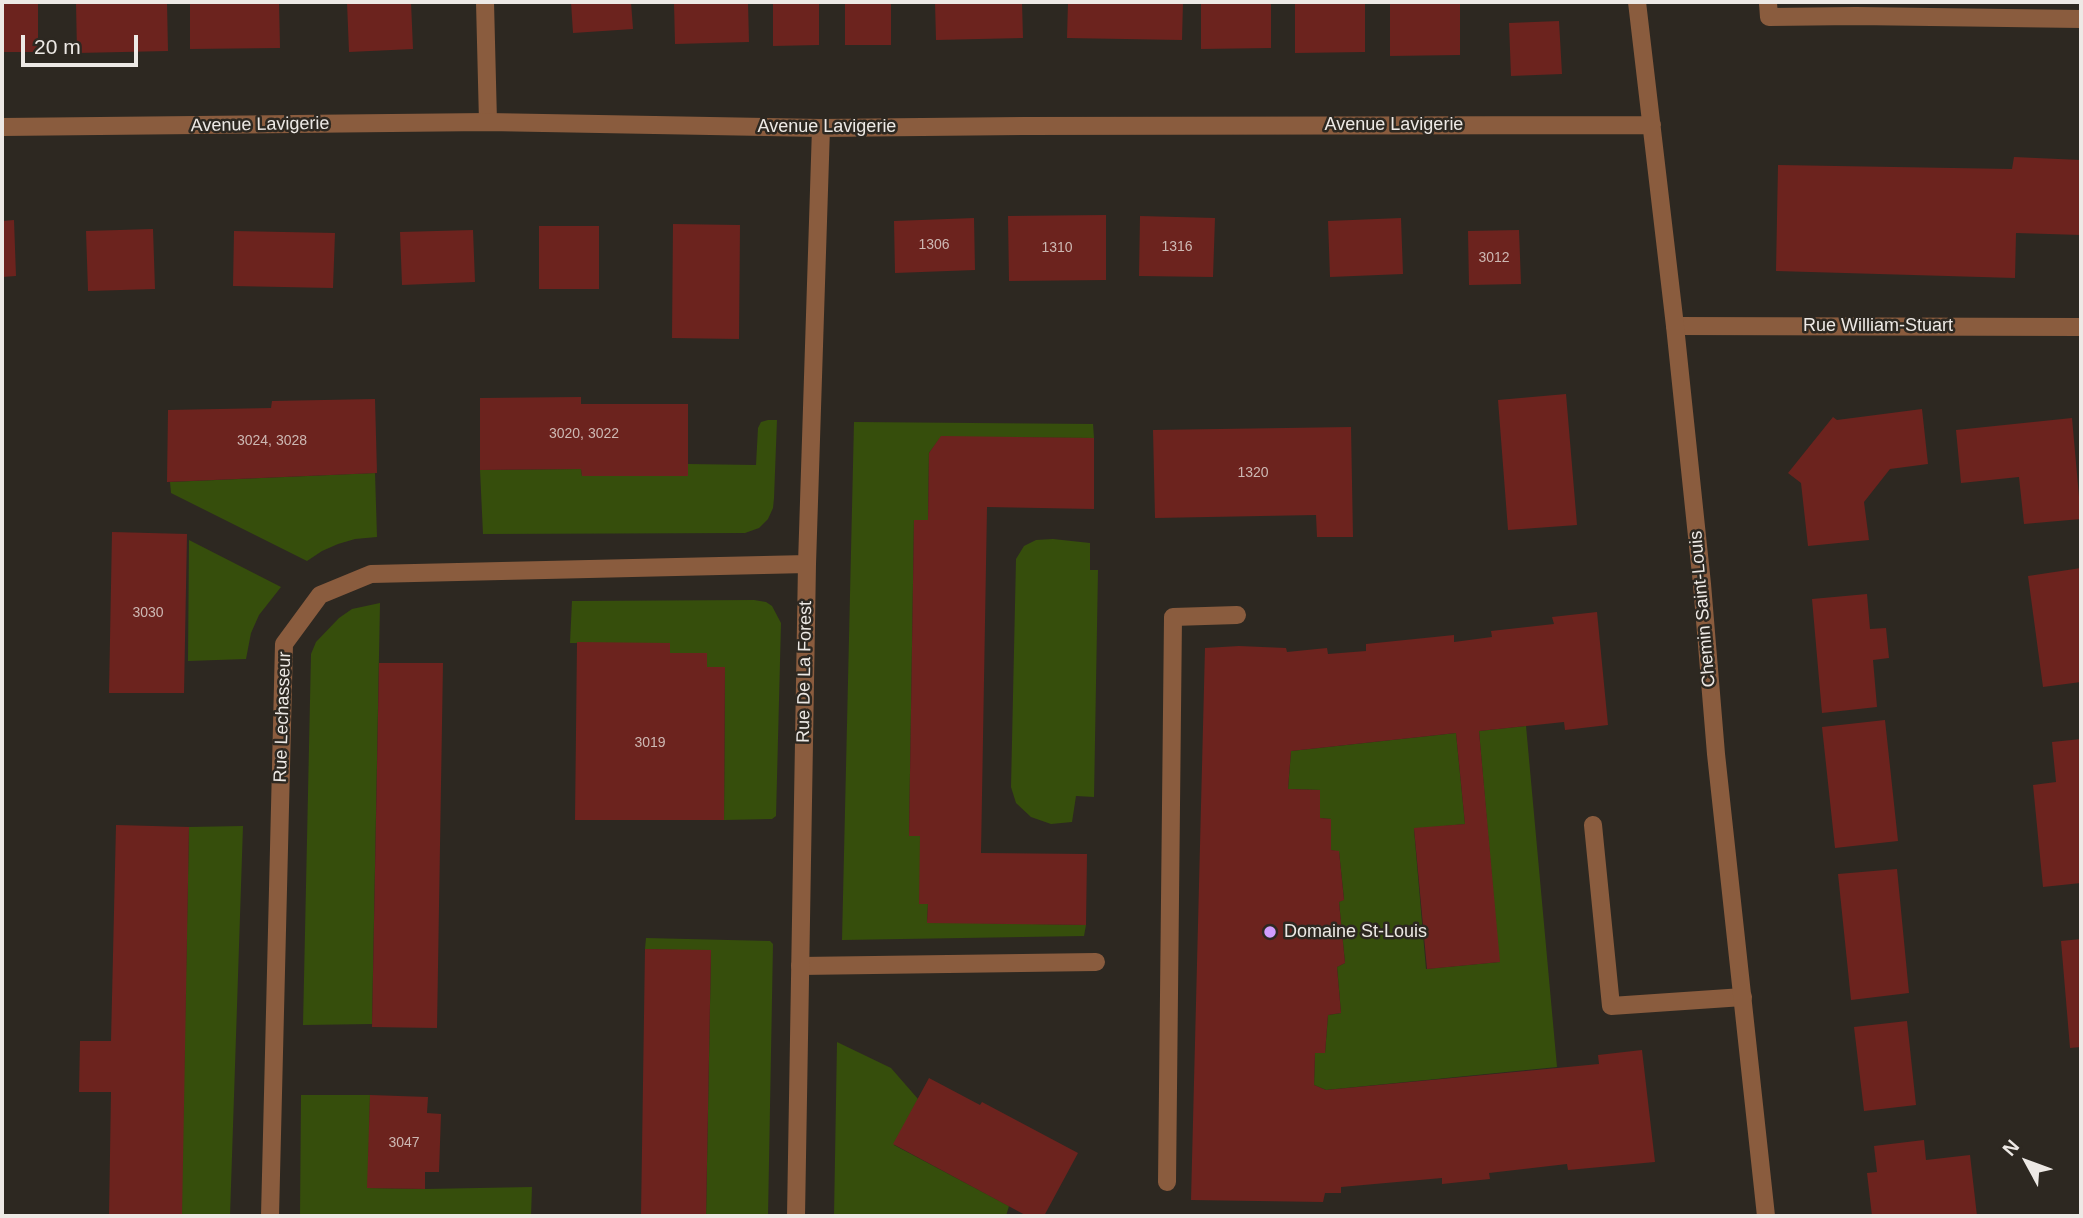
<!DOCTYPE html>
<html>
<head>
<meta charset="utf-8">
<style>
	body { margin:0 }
	#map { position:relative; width:2083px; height:1218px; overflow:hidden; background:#2d2821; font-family:Helvetica,sans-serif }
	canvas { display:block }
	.frame { position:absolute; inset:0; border:4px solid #ede9e5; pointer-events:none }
	.north { position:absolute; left:1992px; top:1127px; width:70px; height:70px; -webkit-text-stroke:5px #2d2821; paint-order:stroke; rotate:311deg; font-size:19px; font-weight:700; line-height:28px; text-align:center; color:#ede9e5 }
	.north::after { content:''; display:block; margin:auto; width:24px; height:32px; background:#ede9e5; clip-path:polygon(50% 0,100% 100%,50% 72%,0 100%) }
	.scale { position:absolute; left:21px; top:35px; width:117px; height:32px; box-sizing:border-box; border:4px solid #ede9e5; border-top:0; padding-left:9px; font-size:21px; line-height:24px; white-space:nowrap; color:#ede9e5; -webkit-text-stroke:5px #2d2821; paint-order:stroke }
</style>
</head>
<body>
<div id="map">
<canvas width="2083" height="1218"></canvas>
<div class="frame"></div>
<div class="north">N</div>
<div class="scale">20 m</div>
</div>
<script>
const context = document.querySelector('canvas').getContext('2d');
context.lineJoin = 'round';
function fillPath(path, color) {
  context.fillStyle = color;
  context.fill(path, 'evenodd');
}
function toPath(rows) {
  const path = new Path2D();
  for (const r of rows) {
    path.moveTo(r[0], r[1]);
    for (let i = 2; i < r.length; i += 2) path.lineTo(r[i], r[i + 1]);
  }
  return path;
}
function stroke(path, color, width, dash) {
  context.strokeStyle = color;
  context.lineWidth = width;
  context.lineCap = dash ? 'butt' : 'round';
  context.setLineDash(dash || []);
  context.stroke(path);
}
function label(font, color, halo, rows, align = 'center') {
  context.font = font + ' Helvetica,sans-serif';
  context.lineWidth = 5;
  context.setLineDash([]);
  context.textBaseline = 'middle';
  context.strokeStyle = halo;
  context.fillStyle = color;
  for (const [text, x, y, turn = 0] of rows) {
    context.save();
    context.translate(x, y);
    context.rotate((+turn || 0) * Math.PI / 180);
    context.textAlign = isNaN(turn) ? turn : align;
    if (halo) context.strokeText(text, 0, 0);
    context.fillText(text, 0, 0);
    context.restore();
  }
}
const green = toPath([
	[768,420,777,420,774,498,773,508,768,519,759,528,745,533,483,534,480,470,581,469,582,476,688,476,688,464,756,465,758,428,761,422],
	[854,422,1093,424,1094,438,941,437,929,453,928,520,914,520,909,836,920,836,928,904,927,922,1086,925,1084,936,842,940],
	[375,473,377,537,355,539,338,544,322,551,307,561,171,493,170,482],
	[1053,539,1090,543,1090,570,1098,570,1094,797,1076,796,1072,822,1051,824,1031,817,1016,803,1011,787,1016,559,1024,546,1036,540],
	[189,540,281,587,259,615,251,633,246,659,188,661],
	[754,600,766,602,772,606,781,623,776,816,772,819,724,820,725,667,707,667,707,653,670,653,670,643,570,643,572,601],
	[380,603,372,1024,303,1025,311,654,316,642,339,618,352,609],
	[1526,726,1557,1067,1326,1090,1314,1085,1315,1053,1325,1053,1328,1015,1341,1013,1337,967,1345,963,1339,902,1344,899,1339,852,1331,850,1331,819,1320,818,1320,790,1288,789,1291,751,1456,733,1465,824,1414,829,1426,969,1499,962,1479,731],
	[243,826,230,1216,181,1216,189,827],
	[646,938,770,941,773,944,768,1216,706,1216,711,951,645,949],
	[837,1042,891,1068,918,1099,894,1145,1009,1206,1006,1216,834,1216],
	[301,1095,370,1095,368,1188,425,1189,532,1187,531,1216,300,1216]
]);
const building = toPath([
	[2,2,38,2,38,52,2,52],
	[76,2,167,2,168,51,77,53],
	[190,2,279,2,280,48,190,49],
	[347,2,411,2,413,49,349,52],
	[571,2,631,2,633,29,573,33],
	[674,2,748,2,749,42,675,44],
	[773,2,819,2,819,45,773,46],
	[845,2,891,2,891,45,845,45],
	[935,2,1022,2,1023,38,936,40],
	[1068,2,1183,2,1182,40,1067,38],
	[1201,2,1271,2,1271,48,1201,49],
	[1295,2,1365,2,1365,52,1295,53],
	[1390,2,1460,2,1460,55,1390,56],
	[1559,21,1562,74,1511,76,1509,23],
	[2014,157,2081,160,2081,235,2016,233,2015,278,1776,271,1778,165,2012,169],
	[1106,215,1106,280,1009,281,1008,216],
	[1140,216,1215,218,1213,277,1139,276],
	[974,218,975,270,895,273,894,221],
	[1401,218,1403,274,1330,277,1328,221],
	[14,220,16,276,2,277,2,221],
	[673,224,740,225,739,339,672,338],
	[539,226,599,226,599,289,539,289],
	[153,229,155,289,88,291,86,231],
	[473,230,475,282,402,285,400,232],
	[1519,230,1521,284,1469,285,1468,231],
	[234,231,335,233,333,288,233,286],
	[1566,394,1577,525,1508,530,1498,400],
	[581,397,581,404,688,404,688,476,582,476,581,469,480,470,480,398],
	[375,399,377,473,167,482,168,410,271,408,272,401],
	[1922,409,1928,464,1890,469,1864,502,1869,540,1808,546,1801,483,1788,473,1833,417,1837,420],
	[2072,418,2081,519,2024,524,2019,477,1961,483,1956,430],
	[1351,427,1353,537,1317,537,1316,515,1155,518,1153,430],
	[941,436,1094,438,1094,509,987,507,981,853,1087,854,1086,925,927,923,928,904,919,904,920,836,909,836,914,520,928,520,929,453],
	[112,532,187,534,184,693,109,693],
	[2081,568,2081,682,2043,687,2028,576],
	[1867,594,1870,629,1886,628,1889,658,1873,660,1877,707,1822,713,1812,599],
	[1597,612,1608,725,1565,730,1564,722,1479,731,1500,962,1427,969,1414,828,1465,824,1456,733,1291,751,1288,789,1320,790,1320,818,1331,819,1331,850,1339,851,1344,900,1339,902,1345,963,1337,967,1341,1013,1328,1015,1325,1053,1315,1053,1314,1085,1326,1090,1599,1064,1598,1055,1642,1050,1655,1162,1568,1170,1567,1164,1489,1173,1490,1179,1442,1184,1442,1178,1341,1187,1341,1193,1325,1193,1323,1202,1191,1200,1205,648,1239,646,1286,648,1287,652,1327,648,1328,654,1366,651,1366,644,1454,635,1454,642,1492,637,1491,631,1554,624,1552,617],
	[577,642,670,643,670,653,707,653,707,667,725,667,724,820,575,820],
	[379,663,443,663,437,1028,372,1027],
	[1885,720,1898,841,1835,848,1822,727],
	[2081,739,2081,883,2043,887,2033,785,2056,782,2052,742],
	[116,825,189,827,182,1216,109,1216,111,1092,79,1092,80,1041,111,1041],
	[1897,869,1909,993,1851,1000,1838,874],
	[2081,939,2081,1047,2070,1048,2061,941],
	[645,949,711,950,706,1216,641,1216],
	[1907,1021,1916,1105,1864,1111,1854,1027],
	[929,1078,980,1105,982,1102,1078,1153,1044,1216,1027,1216,893,1144],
	[370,1095,428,1097,427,1113,441,1114,439,1172,425,1172,425,1189,367,1188],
	[1924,1140,1926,1160,1970,1155,1977,1216,1872,1216,1867,1173,1877,1172,1874,1146]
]);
const service = toPath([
	[1768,3,1769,17,1856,16,2081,19],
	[1593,825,1611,1006,1743,997],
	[800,966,1096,962],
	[1167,1182,1173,617,1237,615]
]);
const minor = toPath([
	[485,2,488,122],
	[1675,326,2081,327],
	[270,1216,284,644,320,595,371,574,807,564],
	[796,1216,807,564,821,128]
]);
const tertiary = toPath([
	[1637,2,1675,326,1702,584,1716,754,1766,1216],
	[2,127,488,122,821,128,1023,126,1652,125]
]);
const markers = [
	[1270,932,7,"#d19dfe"]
];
const numberNames = [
	["1306",934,245],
	["1316",1177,247],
	["1310",1057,248],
	["3012",1494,258],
	["3020, 3022",584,434],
	["3024, 3028",272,441],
	["1320",1253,473],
	["3030",148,613],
	["3019",650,743],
	["3047",404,1143]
];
const streetNames = [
	["Avenue Lavigerie",260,125,-1],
	["Avenue Lavigerie",1394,125],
	["Avenue Lavigerie",827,127],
	["Rue William-Stuart",1878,326],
	["Chemin Saint-Louis",1703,609,-95],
	["Rue De La Forest",805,672,-89],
	["Rue Lechasseur",283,717,-88]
];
const poiNames = [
	["Domaine St-Louis",1284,932]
];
fillPath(green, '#364e0c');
fillPath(building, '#6c231e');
stroke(service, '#8a5c3e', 18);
stroke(minor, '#8a5c3e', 18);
stroke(tertiary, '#8a5c3e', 18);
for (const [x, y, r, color] of markers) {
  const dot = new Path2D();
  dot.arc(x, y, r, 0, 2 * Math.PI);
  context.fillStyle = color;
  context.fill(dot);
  stroke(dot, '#2d2821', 2.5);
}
label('14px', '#cdb8b3', null, numberNames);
label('18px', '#ede9e5', '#2d2821', streetNames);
label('18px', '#ede9e5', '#2d2821', poiNames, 'left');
</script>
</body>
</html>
